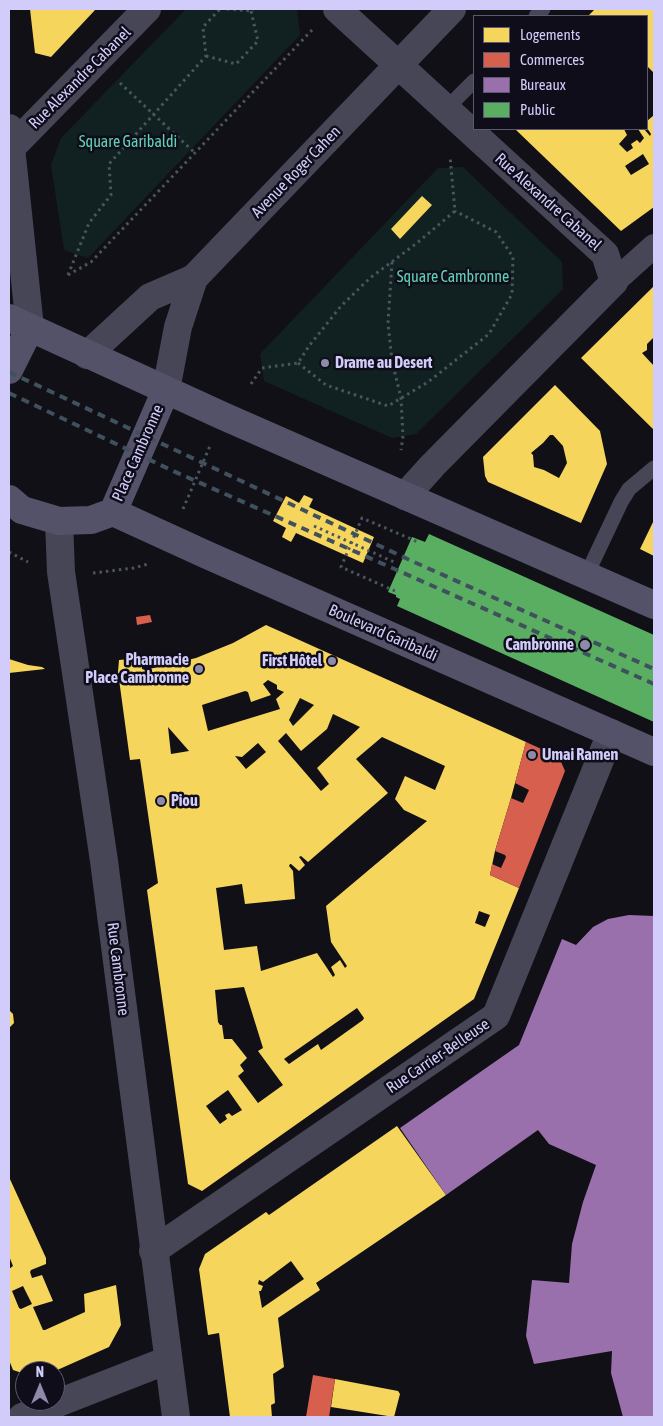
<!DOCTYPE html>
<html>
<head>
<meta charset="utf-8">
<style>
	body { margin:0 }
	#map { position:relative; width:663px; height:1426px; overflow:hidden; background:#111017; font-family:"Asap Condensed",sans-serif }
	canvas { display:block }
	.frame { position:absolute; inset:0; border:10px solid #d1ccf9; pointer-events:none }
	.legend { position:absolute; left:473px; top:15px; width:175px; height:115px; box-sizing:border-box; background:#0f0d1a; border:1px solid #5d5973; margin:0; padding:6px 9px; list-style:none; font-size:15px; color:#d1ccf9 }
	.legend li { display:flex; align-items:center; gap:10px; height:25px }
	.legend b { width:25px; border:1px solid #5d5973 }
	.north { position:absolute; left:15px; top:1361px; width:50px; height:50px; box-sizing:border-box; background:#0f0d1a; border:1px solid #5d5973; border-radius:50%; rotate:0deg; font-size:14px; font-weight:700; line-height:20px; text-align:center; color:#d1ccf9 }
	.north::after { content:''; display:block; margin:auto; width:18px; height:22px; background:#8e8aaa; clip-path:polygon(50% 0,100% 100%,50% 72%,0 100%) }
</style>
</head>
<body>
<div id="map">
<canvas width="663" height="1426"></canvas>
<div class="frame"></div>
<ul class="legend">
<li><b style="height:14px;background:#f6d55c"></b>Logements</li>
<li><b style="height:14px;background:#d6604d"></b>Commerces</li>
<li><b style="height:14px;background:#9970ab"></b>Bureaux</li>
<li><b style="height:14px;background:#5aae61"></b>Public</li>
</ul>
<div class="north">N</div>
</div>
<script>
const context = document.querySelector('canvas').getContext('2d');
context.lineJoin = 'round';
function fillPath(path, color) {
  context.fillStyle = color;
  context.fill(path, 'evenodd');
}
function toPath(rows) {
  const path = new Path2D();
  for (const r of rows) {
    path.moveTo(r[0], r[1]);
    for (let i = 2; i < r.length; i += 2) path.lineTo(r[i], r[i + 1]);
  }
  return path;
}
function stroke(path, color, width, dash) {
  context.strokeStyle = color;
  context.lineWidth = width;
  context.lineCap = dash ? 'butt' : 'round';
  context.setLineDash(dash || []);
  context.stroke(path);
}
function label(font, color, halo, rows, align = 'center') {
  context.font = font + ' "Asap Condensed",sans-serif';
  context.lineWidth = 5;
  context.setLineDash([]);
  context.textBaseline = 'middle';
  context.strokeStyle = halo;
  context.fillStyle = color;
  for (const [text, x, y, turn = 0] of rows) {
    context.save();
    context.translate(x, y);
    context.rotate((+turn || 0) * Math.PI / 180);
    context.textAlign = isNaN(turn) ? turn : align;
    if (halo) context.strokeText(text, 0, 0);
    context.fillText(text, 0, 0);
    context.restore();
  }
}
const green = toPath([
	[186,9,297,9,300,35,88,258,64,250,51,165,61,138],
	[463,167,562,262,563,289,416,434,392,438,264,381,260,354,438,168]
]);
const homes = toPath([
	[30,9,96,9,51,57,35,53],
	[595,9,654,9,654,73,648,67,647,68,647,16,588,16],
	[654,115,654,207,621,231,515,129,624,129,627,135,619,144,627,152,633,148,631,144,637,140,640,143,644,138,638,129,644,129,650,136,651,134,647,128,647,121],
	[643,154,649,164,631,175,625,166],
	[422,196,432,205,400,239,391,229],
	[654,286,654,337,647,344,647,350,642,353,654,366,654,430,581,358],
	[555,385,600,431,607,464,581,523,488,482,485,476,483,457],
	[550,435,553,435,563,446,567,463,559,478,544,470,534,467,533,455,531,453,543,443],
	[304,495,313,499,309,507,374,537,363,563,296,533,291,542,282,537,286,528,273,521,286,496,299,503],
	[654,520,654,556,640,549],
	[266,625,526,742,511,798,495,851,490,875,519,888,474,999,202,1191,188,1184,147,890,158,883,140,759,130,760,118,672,119,660,141,658,142,669,145,670,196,658,233,643],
	[268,680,277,685,277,689,284,692,276,699,280,709,208,731,202,705,245,691,248,692,251,702,271,695,263,684],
	[300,698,314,705,293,726,289,720],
	[333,714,360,727,317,768,329,784,321,791,278,741,286,733,301,751,327,729],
	[168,727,189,751,171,754],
	[382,737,445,766,435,790,405,776,395,799,404,810,427,821,326,906,331,942,347,966,345,968,340,960,331,967,335,975,333,977,317,953,261,971,257,946,224,950,216,888,242,884,245,904,295,899,293,871,289,866,290,864,291,864,299,871,305,865,299,857,301,856,308,862,388,793,356,759],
	[258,743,266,752,246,769,235,756,242,757],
	[479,911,490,915,485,927,475,923],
	[244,987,263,1048,258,1051,283,1085,258,1103,238,1076,244,1071,240,1065,247,1058,232,1039,224,1039,222,1025,220,1025,218,1022,215,990],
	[357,1008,364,1018,363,1020,321,1050,318,1044,289,1064,284,1059],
	[228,1090,242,1110,232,1116,229,1113,225,1115,227,1119,220,1124,206,1106],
	[9,659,28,665,42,667,45,669,9,673],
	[9,1010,13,1014,14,1023,9,1028],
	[397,1126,446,1195,316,1283,320,1290,278,1318,284,1367,273,1374,275,1403,271,1405,272,1417,230,1417,219,1333,208,1335,199,1269,205,1254,266,1212,269,1215],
	[291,1261,304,1279,262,1308,259,1291,261,1291,263,1286,258,1284,259,1280,263,1282],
	[9,1177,46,1258,46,1264,31,1270,30,1272,32,1278,42,1275,53,1301,33,1307,43,1330,45,1330,85,1312,84,1294,116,1285,121,1325,109,1347,55,1371,25,1371,25,1374,13,1370,9,1360,9,1269,13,1266,9,1256],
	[23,1286,32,1304,21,1309,19,1308,12,1291],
	[335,1379,398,1391,400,1394,394,1417,331,1407]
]);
const shops = toPath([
	[150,615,152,622,137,625,136,617],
	[526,742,559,757,565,771,519,888,490,875,492,864,501,868,506,857,505,855,495,851,511,798,523,803,529,790,515,783],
	[313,1375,335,1379,329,1417,306,1417]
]);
const offices = toPath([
	[629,915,654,916,654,1417,623,1417,611,1373,612,1351,534,1364,526,1336,532,1280,569,1283,572,1244,583,1202,596,1165,549,1144,538,1130,446,1195,400,1128,519,1045,562,939,576,945,593,927,608,919]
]);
const public = toPath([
	[429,534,654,635,654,722,397,606,400,599,396,597,396,595,388,592,412,537,425,542]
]);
const path = toPath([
	[227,9,251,11,253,9],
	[206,56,236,64,258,41,251,11],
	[120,83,195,153],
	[392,262,388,323,392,361,401,398,403,436,401,450],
	[68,275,91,262,312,30],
	[68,275,89,223,111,195,109,164,206,56,203,27,220,9],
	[298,363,326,385,388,406,428,382,489,334,512,294,513,257,496,232,455,211],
	[251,384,262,368,298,363,309,346,341,306,370,278,417,243,455,211,450,156],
	[183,509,210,446],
	[314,526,394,562],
	[9,552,28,562],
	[93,573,134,568,148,564],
	[395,591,341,567,362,518,418,542]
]);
const service = toPath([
	[536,16,543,9],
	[446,109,474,81],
	[586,576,621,502,629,489,654,468]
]);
const pedestrian = toPath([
	[614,282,654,246]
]);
const minor = toPath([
	[337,9,605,254,614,282,433,465,405,496],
	[9,128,30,328],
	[12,147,147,9],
	[153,1251,496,1016,611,733],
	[22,1417,168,1360]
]);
const tertiary = toPath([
	[87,355,150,297,194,278,452,9],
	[166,390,178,327,194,278],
	[59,521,61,572,104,861,176,1417]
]);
const secondary = toPath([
	[9,318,223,416,654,605],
	[9,370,30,328],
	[9,499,22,510,59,521,91,520,113,512,166,390],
	[113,512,207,555,654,752]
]);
const rail = toPath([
	[9,372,414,562,654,669],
	[9,393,171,470,654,684]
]);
const markers = [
	[325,363,5,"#8e8aaa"],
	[585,645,6,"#8e8aaa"],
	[332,661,5,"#8e8aaa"],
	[199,669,5,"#8e8aaa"],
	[532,755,5,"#8e8aaa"],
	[161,801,5,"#8e8aaa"]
];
const streetNames = [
	["Rue Alexandre Cabanel",80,78,-45],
	["Avenue Roger Cahen",296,172,-46],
	["Rue Alexandre Cabanel",548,202,42],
	["Place Cambronne",138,453,-66],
	["Boulevard Garibaldi",383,633,24],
	["Rue Cambronne",118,969,83],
	["Rue Carrier-Belleuse",438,1056,-34]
];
const parkNames = [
	["Square Garibaldi",128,142],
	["Square Cambronne",453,277]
];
const poiNames = [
	["Drame au Desert",335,363],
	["Cambronne",574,645,"right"],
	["Pharmacie",189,660,"right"],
	["Place Cambronne",189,678,"right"],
	["First Hôtel",322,661,"right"],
	["Umai Ramen",542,755],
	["Piou",171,801]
];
fillPath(green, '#112121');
fillPath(homes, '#f6d55c');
fillPath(shops, '#d6604d');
fillPath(offices, '#9970ab');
fillPath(public, '#5aae61');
stroke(path, '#4a565f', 3, [2.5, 4]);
stroke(service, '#474657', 15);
stroke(pedestrian, '#474657', 24);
stroke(minor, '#474657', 28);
stroke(tertiary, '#474657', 28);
stroke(secondary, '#535269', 28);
stroke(rail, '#40515e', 4, [8, 6]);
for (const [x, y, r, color] of markers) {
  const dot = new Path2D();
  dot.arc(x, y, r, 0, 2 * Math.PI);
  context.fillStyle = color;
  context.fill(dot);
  stroke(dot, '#0f0d1a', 2);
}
label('16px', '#d1ccf9', '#0f0d1a', streetNames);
label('16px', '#61d0b5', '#0f0d1a', parkNames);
label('bold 16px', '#d1ccf9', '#0f0d1a', poiNames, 'left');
</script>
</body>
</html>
